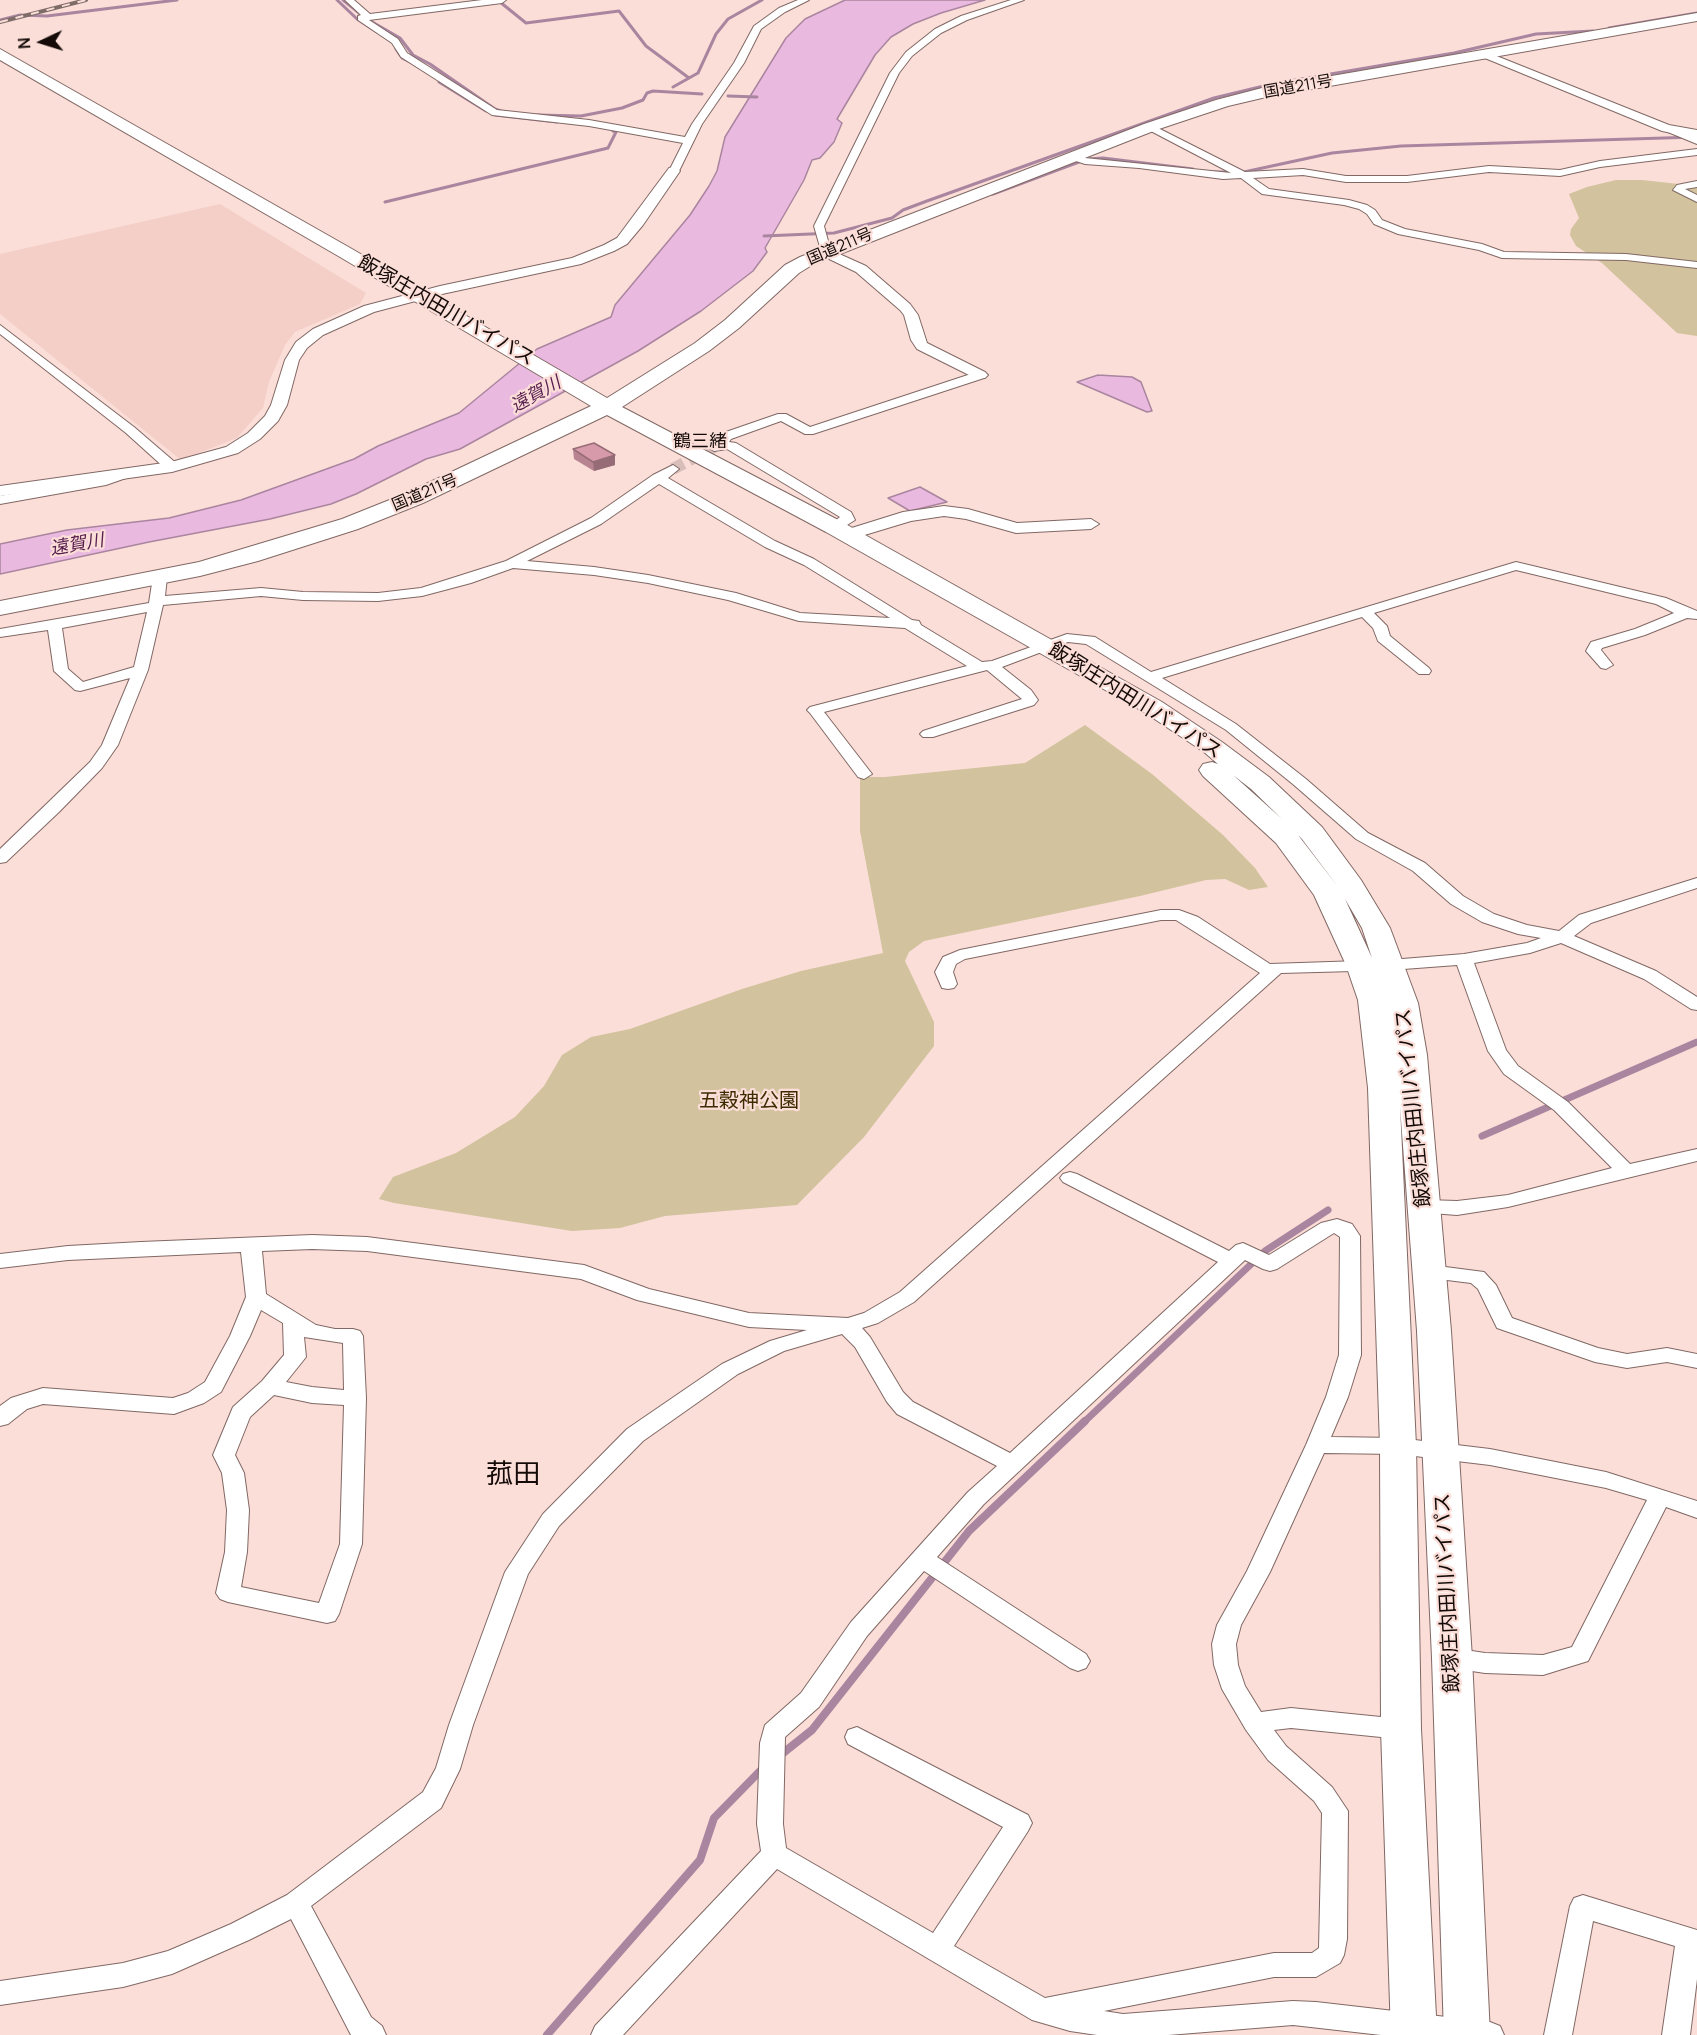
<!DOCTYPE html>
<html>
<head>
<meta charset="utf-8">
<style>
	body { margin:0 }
	#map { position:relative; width:1697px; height:2035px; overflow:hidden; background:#fbded8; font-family:Manrope,sans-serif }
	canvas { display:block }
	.north { position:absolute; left:12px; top:12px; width:60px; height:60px; -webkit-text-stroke:4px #fbded8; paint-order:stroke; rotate:266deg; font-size:16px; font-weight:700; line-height:24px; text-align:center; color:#140b09 }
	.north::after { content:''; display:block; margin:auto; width:21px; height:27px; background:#140b09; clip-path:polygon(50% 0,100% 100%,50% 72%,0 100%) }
</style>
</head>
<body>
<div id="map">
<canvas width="1697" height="2035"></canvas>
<div class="north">N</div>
</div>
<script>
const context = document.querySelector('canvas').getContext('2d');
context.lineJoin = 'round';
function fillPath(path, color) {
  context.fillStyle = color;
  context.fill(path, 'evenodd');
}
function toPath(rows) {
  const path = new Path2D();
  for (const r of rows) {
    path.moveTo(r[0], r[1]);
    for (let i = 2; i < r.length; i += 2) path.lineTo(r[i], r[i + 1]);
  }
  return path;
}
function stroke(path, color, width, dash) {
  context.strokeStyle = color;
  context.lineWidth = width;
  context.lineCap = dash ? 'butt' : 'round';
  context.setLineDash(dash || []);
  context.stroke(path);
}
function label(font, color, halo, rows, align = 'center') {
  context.font = font + ' Manrope,"Noto Sans JP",sans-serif';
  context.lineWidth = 4.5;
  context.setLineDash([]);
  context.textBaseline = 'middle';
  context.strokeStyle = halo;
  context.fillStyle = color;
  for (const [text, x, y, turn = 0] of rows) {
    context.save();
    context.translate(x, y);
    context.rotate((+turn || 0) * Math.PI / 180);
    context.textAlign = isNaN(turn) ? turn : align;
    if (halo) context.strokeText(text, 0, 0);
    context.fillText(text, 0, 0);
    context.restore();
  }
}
const built = toPath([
	[220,204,366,293,360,304,295,332,285,345,269,382,263,408,237,438,181,460,0,314,0,254]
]);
const green = toPath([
	[1616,180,1642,180,1697,186,1697,336,1677,333,1602,263,1576,246,1570,235,1571,229,1579,218,1569,194,1587,187],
	[1085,725,1152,774,1223,835,1255,868,1268,887,1249,890,1225,879,1206,880,1140,896,924,941,909,952,905,961,934,1022,934,1046,864,1137,797,1205,665,1216,620,1228,572,1231,394,1203,379,1199,393,1177,456,1153,515,1117,544,1086,562,1055,591,1037,630,1029,742,989,801,971,883,953,860,831,860,777,885,777,1025,763]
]);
const water = toPath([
	[845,0,985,0,941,13,913,24,891,37,875,55,837,119,842,123,834,142,820,158,812,160,804,180,765,248,767,252,753,271,701,311,638,351,460,449,426,459,356,494,331,504,270,519,149,542,0,574,0,544,67,530,169,518,241,500,354,459,378,446,459,413,537,349,611,317,615,305,690,215,709,186,717,171,725,137,786,38,805,19,845,0],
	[1098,375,1132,377,1141,382,1152,411,1147,412,1077,382,1098,375],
	[920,487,947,502,910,511,888,498,920,487]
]);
const streamFar2 = toPath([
	[337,0,356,18],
	[343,0,363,16],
	[500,2,526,23,619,11,646,46,689,78],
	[357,19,377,32],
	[367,19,400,38,413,55,430,64,495,109,504,112],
	[0,20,20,15,47,16,177,0],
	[1609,28,1697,13],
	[396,49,402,58,412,63],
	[439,82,486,111],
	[673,87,698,73,716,34,728,19,762,0],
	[728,96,757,97],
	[495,115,557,122],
	[538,115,581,116,622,108,643,100,647,93,653,91,702,94],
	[1215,172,1244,172,1332,153,1401,146,1697,137],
	[986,193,993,194,1087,159,1103,158,1193,169],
	[385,202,608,148,616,132,613,131],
	[764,236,834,233,892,218,903,210,927,201,1214,98,1272,84,1454,53,1536,34,1593,31]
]);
const streamFar1 = toPath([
	[1482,1136,1697,1042],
	[1083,1423,1265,1251,1328,1210]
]);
const stream = toPath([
	[778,1757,812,1730,969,1531,1085,1421],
	[547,2035,700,1860,714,1818,763,1768]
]);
const minorTunnel = toPath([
	[673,469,714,447]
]);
const minor = toPath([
	[345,0,354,0,370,14,482,0,506,0,502,3,369,20,398,39,407,53,497,110,589,120,685,137,692,124,734,63,754,26,779,8,798,0,809,0,785,12,761,29,744,63,702,124,679,171,674,174,669,171,683,143,589,126,492,115,401,57,392,43,358,20,358,16,361,15,345,0],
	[1011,0,1024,0,967,20,941,33,912,56,899,73,824,226,831,252,830,254,822,254,814,226,890,73,906,52,935,29,961,16,1011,0],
	[1150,124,1245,172,1303,169,1346,176,1407,176,1489,166,1560,170,1600,161,1697,149,1697,155,1600,167,1560,176,1489,172,1407,182,1346,182,1303,175,1253,178,1269,189,1349,200,1367,205,1375,210,1382,220,1405,229,1482,244,1504,252,1626,254,1697,262,1697,268,1626,260,1502,258,1479,250,1398,234,1374,224,1367,214,1359,209,1344,205,1262,194,1241,178,1223,179,1139,168,1085,164,1064,157,1069,154,1085,158,1231,173,1147,129,1145,127,1150,124],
	[1663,126,1669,126,1697,137,1697,144,1663,130,1663,126],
	[1697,181,1697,187,1685,189,1697,195,1697,202,1673,190,1677,185,1697,181],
	[0,325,134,427,177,464,178,467,177,470,167,470,126,433,0,334,0,325],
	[980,371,986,375,984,378,813,434,805,434,781,421,731,439,729,442,736,443,851,512,855,520,839,530,829,530,827,527,840,517,727,449,714,451,708,447,723,433,778,414,786,414,810,427,980,371],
	[673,465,679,469,668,478,775,541,814,559,912,620,919,621,921,625,982,662,992,661,1067,634,1095,637,1151,672,1516,562,1666,598,1697,611,1697,619,1687,618,1645,635,1602,648,1601,650,1613,665,1606,669,1601,668,1586,651,1591,642,1635,629,1674,613,1656,604,1516,570,1374,613,1387,626,1390,636,1429,668,1431,671,1429,674,1419,674,1378,641,1373,628,1362,617,1162,678,1236,724,1306,779,1368,833,1425,863,1463,896,1494,914,1527,925,1559,931,1579,915,1697,878,1697,888,1591,923,1574,936,1656,971,1697,997,1697,1010,1691,1009,1644,979,1561,943,1530,953,1474,963,1506,1050,1518,1066,1568,1102,1630,1164,1697,1149,1697,1161,1508,1207,1457,1215,1418,1212,1415,1207,1418,1202,1425,1200,1457,1201,1508,1195,1612,1168,1554,1110,1504,1074,1488,1051,1457,965,1390,970,1281,973,914,1302,878,1323,862,1328,870,1337,903,1392,913,1402,1010,1453,1218,1262,1063,1182,1060,1178,1063,1174,1070,1172,1077,1174,1229,1251,1236,1245,1243,1243,1269,1255,1321,1223,1337,1219,1352,1224,1360,1236,1361,1355,1348,1397,1331,1437,1398,1438,1490,1449,1606,1472,1697,1501,1697,1518,1666,1507,1588,1661,1543,1675,1485,1673,1452,1668,1444,1665,1440,1658,1444,1651,1452,1648,1485,1653,1543,1655,1572,1647,1647,1500,1606,1488,1490,1465,1398,1454,1324,1453,1270,1572,1241,1625,1236,1644,1238,1665,1245,1686,1261,1712,1291,1708,1401,1719,1410,1722,1413,1729,1410,1736,1401,1739,1291,1728,1274,1730,1286,1746,1332,1787,1348,1811,1347,1939,1344,1955,1340,1963,1316,1977,1274,1977,1104,2011,1123,2014,1293,2001,1316,2002,1490,2022,1500,2026,1504,2035,1381,2035,1293,2025,1168,2035,1097,2035,1070,2031,1032,2020,777,1869,623,2035,591,2035,595,2026,761,1851,757,1824,760,1743,765,1725,801,1693,851,1622,968,1492,997,1466,897,1414,887,1402,855,1347,842,1334,784,1351,738,1374,643,1441,559,1526,528,1574,473,1725,460,1769,441,1808,311,1906,371,2017,382,2026,386,2035,351,2035,291,1919,249,1940,172,1974,123,1987,0,2005,0,1981,123,1963,168,1951,231,1924,287,1895,423,1792,436,1768,449,1725,505,1572,543,1514,627,1429,722,1364,770,1341,807,1330,749,1327,637,1300,581,1279,367,1251,312,1249,262,1251,266,1294,316,1325,335,1329,353,1329,360,1331,363,1336,366,1398,362,1544,339,1614,335,1621,327,1623,228,1602,220,1599,216,1593,225,1552,227,1510,222,1473,213,1455,233,1407,262,1381,284,1355,283,1323,261,1310,250,1336,221,1392,204,1403,174,1414,43,1404,27,1409,8,1424,0,1426,0,1406,11,1398,43,1388,173,1398,188,1393,205,1382,230,1336,246,1297,241,1252,68,1260,0,1268,0,1254,68,1246,141,1242,312,1235,367,1237,584,1265,649,1289,749,1313,848,1318,864,1313,900,1292,1260,973,1176,920,1161,920,965,959,956,964,953,972,957,984,954,988,948,989,942,988,935,972,943,957,960,950,1161,910,1179,910,1198,917,1270,964,1390,960,1464,954,1527,943,1541,938,1518,934,1482,922,1451,904,1413,871,1356,839,1294,785,1226,730,1086,644,1068,642,1002,667,1031,690,1038,700,1034,705,933,737,923,737,920,734,923,731,1022,699,987,670,824,712,872,774,864,779,858,777,810,713,807,710,810,707,967,666,905,628,799,621,728,600,648,583,594,575,513,568,471,583,422,596,378,601,303,600,261,596,163,605,148,670,118,745,102,768,59,812,6,862,0,863,0,849,90,762,102,745,130,678,80,691,75,690,54,671,48,630,0,637,0,629,149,603,153,577,160,573,167,577,165,596,261,588,303,592,378,593,421,588,506,561,591,518,653,475,673,465],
	[659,484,765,547,804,565,890,618,800,613,736,593,648,575,594,567,527,561,601,524,659,484],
	[147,612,134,667,83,682,68,669,62,628,147,612],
	[1334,1233,1340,1237,1339,1355,1326,1397,1306,1445,1247,1571,1217,1625,1212,1644,1214,1665,1222,1689,1246,1730,1268,1760,1314,1801,1322,1813,1319,1948,1312,1953,1274,1953,1045,1998,954,1946,1028,1831,1032,1823,1028,1815,857,1727,848,1730,845,1737,848,1744,1003,1827,933,1933,786,1848,783,1824,785,1737,819,1707,867,1636,924,1571,1070,1668,1078,1671,1086,1668,1090,1661,1086,1654,937,1557,984,1504,1245,1260,1263,1269,1270,1271,1277,1269,1334,1233],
	[304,1337,343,1343,344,1390,312,1387,286,1382,306,1357,304,1337],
	[274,1395,312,1403,344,1405,340,1544,319,1603,241,1587,247,1552,249,1510,244,1473,235,1455,250,1417,274,1395],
	[121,471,126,472,128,475,126,478,106,485,0,504,0,496,98,479,121,471],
	[1430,1265,1484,1272,1496,1285,1512,1318,1598,1348,1627,1354,1667,1348,1697,1354,1697,1368,1667,1362,1627,1368,1595,1362,1497,1328,1478,1289,1471,1283,1423,1277,1420,1272,1423,1267,1430,1265],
	[1583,1895,1697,1930,1697,1979,1690,2035,1662,2035,1675,1946,1593,1921,1572,2035,1544,2035,1570,1906,1574,1898,1583,1895]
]);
const tertiary = toPath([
	[1484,51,1669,125,1697,130,1697,138,1662,131,1480,56,1480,52,1484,51],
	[674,167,680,171,643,225,627,244,614,251,581,264,442,294,374,312,323,335,307,348,299,360,287,405,278,421,260,439,238,453,172,472,0,496,0,486,171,462,226,447,248,433,265,416,271,405,285,360,296,342,313,329,364,306,440,286,572,258,604,245,617,238,669,168,674,167],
	[826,248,866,266,910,304,918,315,927,343,985,372,988,375,985,378,975,378,917,349,911,340,904,315,900,310,856,272,821,255,819,252,821,249,826,248],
	[944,506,968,509,1017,523,1091,519,1099,524,1091,529,1016,533,966,519,944,516,911,521,848,540,842,539,840,535,842,531,903,512,944,506]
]);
const trunk = toPath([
	[1697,13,1697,21,1262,98,1228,106,1156,130,812,265,799,273,739,328,709,351,622,407,842,522,1162,702,1222,742,1269,777,1322,827,1361,880,1390,928,1418,1003,1427,1055,1451,1331,1472,1658,1490,2035,1444,2035,1432,1658,1417,1331,1400,1106,1416,1446,1421,1729,1437,2035,1391,2035,1381,1729,1380,1446,1368,1088,1358,1000,1346,965,1314,895,1276,843,1203,776,1199,770,1203,764,1212,762,1218,764,1204,752,1144,712,826,532,607,415,423,503,358,529,258,561,200,576,0,615,0,601,199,562,342,519,407,493,591,406,340,257,0,60,0,49,352,249,607,398,695,343,725,320,785,265,800,257,1144,124,1216,100,1262,88,1697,13],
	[1233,775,1251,789,1282,819,1233,775],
	[1298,835,1302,839,1338,887,1298,835],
	[1345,899,1362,928,1372,958,1345,899]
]);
const rail = toPath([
	[0,22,86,0]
]);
const wall = toPath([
	[573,449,615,465,594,471,574,459]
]);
const shadedWall = toPath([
	[615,455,615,465,594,471,593,462]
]);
const building = toPath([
	[594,443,615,455,593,462,573,449,594,443]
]);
const farStreetnames = [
	["国道211号",1298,87,-10],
	["国道211号",840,247,-23],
	["国道211号",425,493,-23]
];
const farWaternames = [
	["遠賀川",536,395,-29],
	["遠賀川",77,545,-10]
];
const farQuarternames = [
	["鶴三緒",700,442]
];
const streetNames = [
	["飯塚庄内田川バイパス",446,311,30],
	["飯塚庄内田川バイパス",1135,701,32],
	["飯塚庄内田川バイパス",1414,1108,-96],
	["飯塚庄内田川バイパス",1448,1593,-93]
];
const parkNames = [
	["五穀神公園",749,1101]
];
const nearQuarternames = [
	["菰田",513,1475]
];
fillPath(built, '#f4cfc8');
fillPath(green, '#d2c29d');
fillPath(water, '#eab9df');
stroke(water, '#aa859f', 1.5);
stroke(streamFar2, '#aa859f', 3);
stroke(streamFar1, '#aa859f', 7);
stroke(stream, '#aa859f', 8);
stroke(minorTunnel, '#d8beb9', 12, [12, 6]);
stroke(minor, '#816864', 2);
stroke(tertiary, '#816864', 2);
stroke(trunk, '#816864', 2);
fillPath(minor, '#fff');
fillPath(tertiary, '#fff');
fillPath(trunk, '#fff');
stroke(rail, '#7e6c68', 4);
stroke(rail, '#fbded8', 2, [8]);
fillPath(wall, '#b98492');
fillPath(shadedWall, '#966c77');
fillPath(building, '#d79aaa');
stroke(building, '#966c77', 1.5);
label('16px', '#140b09', '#fbded8', farStreetnames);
label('italic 18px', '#561d4d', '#fbded8', farWaternames);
label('18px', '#140b09', '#fbded8', farQuarternames);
label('20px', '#140b09', '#fbded8', streetNames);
label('20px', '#3d2c00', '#fbded8', parkNames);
label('27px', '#140b09', '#fbded8', nearQuarternames);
</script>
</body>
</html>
